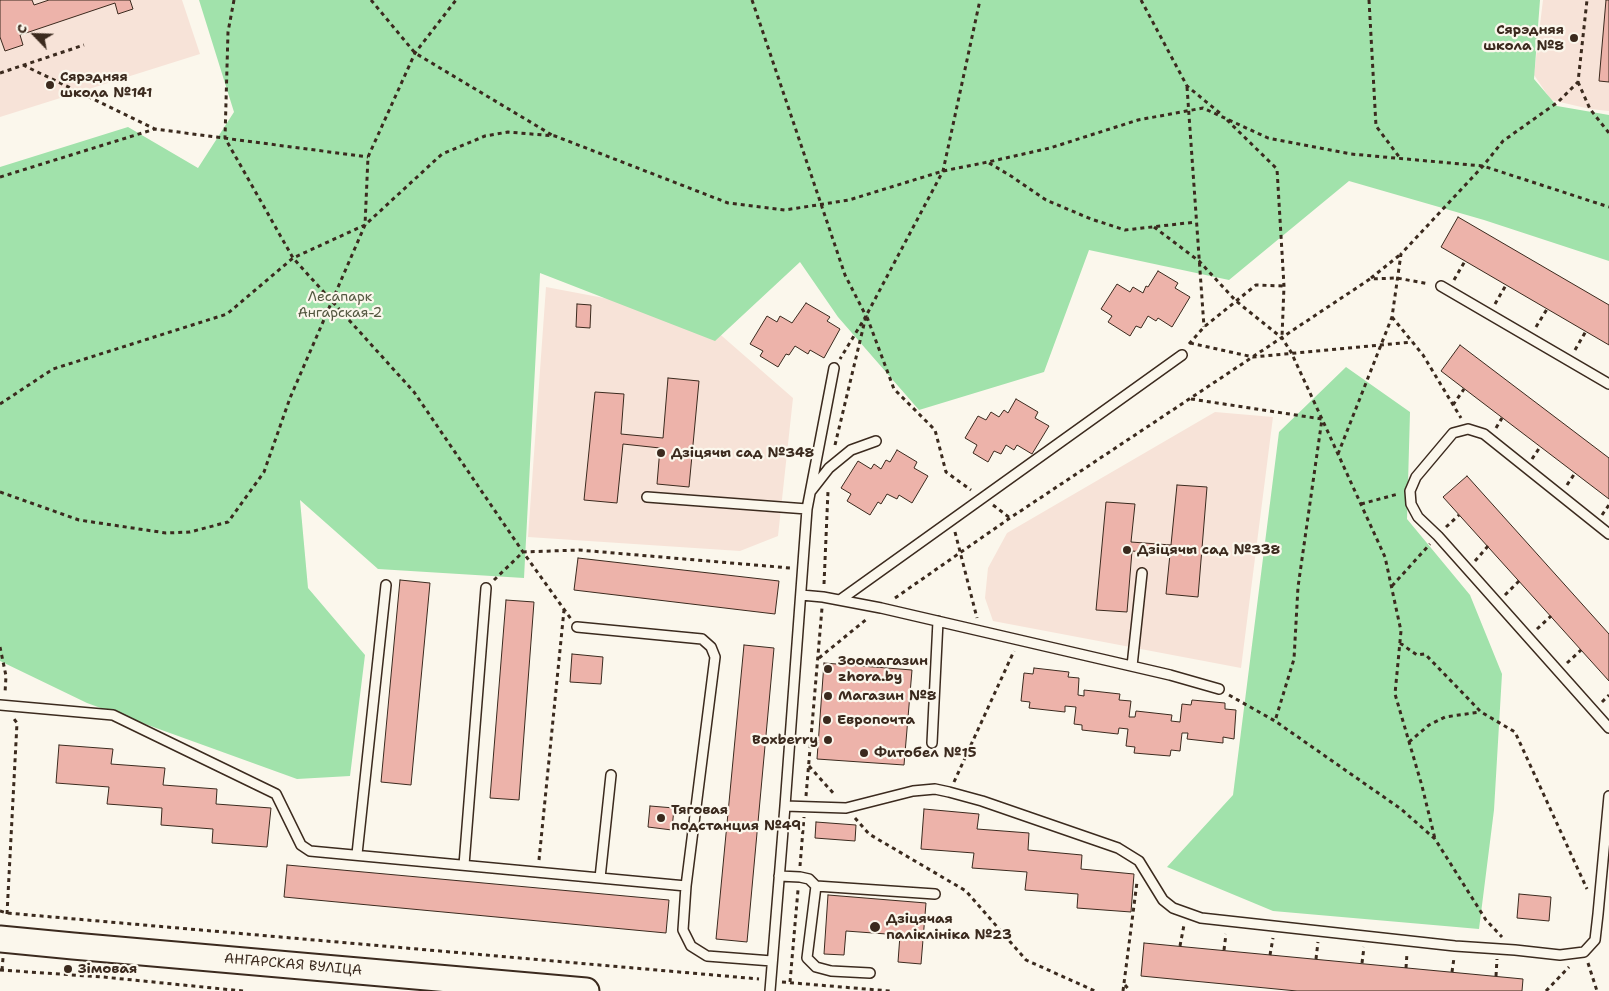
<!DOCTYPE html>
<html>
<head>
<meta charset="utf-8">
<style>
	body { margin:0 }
	#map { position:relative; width:1609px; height:991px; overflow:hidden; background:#fbf7ec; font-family:"Shantell Sans",sans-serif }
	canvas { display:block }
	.north { position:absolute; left:10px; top:10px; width:50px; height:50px; -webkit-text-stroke:4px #fbf7ec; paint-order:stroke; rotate:294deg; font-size:14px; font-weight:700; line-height:20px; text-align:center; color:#3b2a1e }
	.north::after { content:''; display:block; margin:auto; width:18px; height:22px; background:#3b2a1e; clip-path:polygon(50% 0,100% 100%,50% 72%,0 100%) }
</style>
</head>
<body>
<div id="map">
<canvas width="1609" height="991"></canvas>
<div class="north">С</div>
</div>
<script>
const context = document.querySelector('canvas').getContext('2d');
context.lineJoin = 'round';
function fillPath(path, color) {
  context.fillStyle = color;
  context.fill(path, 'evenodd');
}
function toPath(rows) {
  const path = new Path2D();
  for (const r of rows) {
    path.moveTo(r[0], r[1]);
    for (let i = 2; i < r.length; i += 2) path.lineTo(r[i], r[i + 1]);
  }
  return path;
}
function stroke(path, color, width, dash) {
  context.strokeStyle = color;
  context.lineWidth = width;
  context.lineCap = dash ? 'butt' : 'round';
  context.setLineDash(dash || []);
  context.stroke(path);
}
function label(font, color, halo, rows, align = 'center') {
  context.font = font + ' "Shantell Sans",sans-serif';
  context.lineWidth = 4.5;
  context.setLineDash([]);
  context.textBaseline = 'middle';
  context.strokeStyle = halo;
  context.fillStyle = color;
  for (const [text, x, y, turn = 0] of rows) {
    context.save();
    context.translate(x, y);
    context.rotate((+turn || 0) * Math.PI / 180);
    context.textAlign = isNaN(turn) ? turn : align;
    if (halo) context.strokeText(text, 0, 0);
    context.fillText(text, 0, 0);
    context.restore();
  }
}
const built = toPath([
	[0,0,182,0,200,54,0,117],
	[1543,0,1609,0,1609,111,1590,109,1551,100,1534,75],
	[546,287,699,316,793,398,778,536,740,551,528,537],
	[1215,412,1273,417,1241,668,993,621,985,598,988,568,1007,533]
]);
const green = toPath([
	[199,0,1540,0,1534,79,1557,106,1609,115,1609,261,1484,220,1349,181,1229,280,1089,250,1044,372,919,410,838,317,800,262,715,341,540,273,524,578,378,569,300,500,308,588,365,655,350,776,297,779,87,703,0,661,0,167,128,127,198,168,234,112],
	[1346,367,1410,412,1407,519,1470,595,1502,674,1494,810,1479,929,1273,911,1167,867,1233,795,1279,432]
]);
const building = toPath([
	[0,0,32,0,34,5,49,0,130,0,133,9,118,14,115,3,20,35,23,45,5,51,0,37,0,0],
	[1606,0,1609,0,1609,82,1599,81,1606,0],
	[1458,217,1609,305,1609,345,1441,247,1458,217],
	[1158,271,1178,283,1175,288,1190,297,1172,327,1158,318,1156,321,1148,316,1141,328,1136,326,1130,336,1108,322,1112,316,1101,309,1117,284,1130,292,1133,287,1143,293,1146,286,1148,287,1158,271],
	[806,303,830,317,827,321,840,329,824,358,810,350,808,354,795,346,789,355,786,354,778,367,760,356,763,351,750,344,767,316,777,322,780,316,792,323,806,303],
	[577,304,591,305,590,328,576,327,577,304],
	[1460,345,1609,458,1609,499,1441,371,1460,345],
	[668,378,699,381,689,487,657,484,660,448,623,444,617,503,584,500,595,392,624,394,621,434,663,438,668,378],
	[1016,399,1038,412,1035,418,1049,426,1032,454,1017,445,1014,450,1006,445,1001,454,994,451,988,462,973,453,977,445,965,438,978,416,986,420,991,412,999,417,1004,410,1008,413,1016,399],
	[897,450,917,462,914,468,928,476,912,503,899,495,897,499,887,494,881,504,878,502,870,515,847,501,851,494,841,488,858,461,871,469,874,464,881,469,886,460,890,462,897,450],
	[1467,476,1609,634,1609,681,1443,497,1467,476],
	[1177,485,1207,487,1198,597,1166,594,1170,554,1132,551,1127,612,1096,610,1106,502,1135,504,1131,542,1171,545,1177,485],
	[578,558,779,581,775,614,574,590,578,558],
	[400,580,430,583,411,785,381,782,400,580],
	[506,600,534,602,519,800,490,798,506,600],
	[744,645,774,648,747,942,716,939,744,645],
	[572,654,603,657,601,684,570,682,572,654],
	[824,663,912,670,904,765,817,759,824,663],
	[1034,668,1069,672,1068,677,1079,678,1078,695,1084,696,1084,690,1120,694,1119,700,1131,701,1129,717,1135,717,1136,711,1172,715,1171,721,1180,722,1182,704,1191,705,1192,700,1225,703,1225,709,1236,710,1234,739,1223,737,1223,743,1187,739,1188,733,1182,733,1180,751,1171,750,1170,756,1134,753,1135,747,1126,746,1128,729,1119,728,1118,734,1082,730,1082,725,1074,724,1076,707,1065,706,1065,712,1029,708,1030,702,1021,701,1024,673,1033,674,1034,668],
	[59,745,113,749,111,764,165,768,163,785,217,789,216,804,271,808,267,847,212,843,213,829,161,825,162,808,107,804,109,787,56,783,59,745],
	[650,806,674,808,672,830,648,827,650,806],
	[924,809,979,814,977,829,1029,833,1028,850,1082,855,1081,869,1134,874,1131,912,1077,908,1078,894,1025,890,1027,872,972,868,974,853,921,849,924,809],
	[816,822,856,825,855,841,815,838,816,822],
	[287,865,669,900,666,933,284,897,287,865],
	[1519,894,1551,897,1549,921,1517,918,1519,894],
	[828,895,926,903,921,964,898,962,900,935,846,931,844,955,824,954,828,895],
	[1144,943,1523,979,1522,991,1297,991,1141,976,1144,943]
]);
const path = toPath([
	[234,0,228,32,225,138,293,258,414,392,523,552,571,619],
	[371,0,415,53,552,135],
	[752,0,845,275,866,316,840,359],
	[1141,0,1187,86,1221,114],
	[1369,0,1376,126,1400,158],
	[23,65,155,129],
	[0,73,84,45],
	[1578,82,1590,109,1609,133],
	[1187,87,1204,327],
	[1227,120,1277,169,1284,286,1282,337],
	[989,163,1011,176,1046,200,1091,219,1125,230,1196,222],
	[0,177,155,129,368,157],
	[1154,227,1199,261,1236,301,1282,338,1291,352,1322,419,1385,557,1401,631,1395,694,1422,786,1435,839],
	[1371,278,1401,254],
	[1454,280,1465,261],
	[1495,304,1506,285],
	[867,317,894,389,935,430,946,472,971,490],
	[1392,317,1423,355,1461,418],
	[1536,327,1547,309],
	[1190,343,1253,357,1412,342],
	[1189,344,1204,327,1256,285,1284,286],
	[1575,350,1586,331],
	[1191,399,1322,419,1298,587,1294,659,1275,721],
	[0,404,53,369,227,314,293,258,365,225,442,154,485,136,508,132,555,136,728,203,785,210,849,200,943,171,988,162,1050,148,1138,120,1203,108,1268,138,1351,154,1483,166,1609,207],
	[1453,405,1464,389],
	[1496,428,1502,418],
	[835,445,866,316,943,171,980,0],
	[1338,454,1392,317,1401,254,1483,166,1503,141,1558,102,1578,82,1587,0],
	[1532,459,1540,447],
	[1567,485,1575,473],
	[0,492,79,520,166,533,190,532,228,522,264,472,290,398,365,225,368,157,415,53,456,0],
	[1361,504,1398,494],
	[993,505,1010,518],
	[1602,515,1609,505],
	[1446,527,1459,515],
	[955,532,977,618],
	[1475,561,1488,546],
	[494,580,523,552,579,550,790,568],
	[824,584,828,491],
	[1392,586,1430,544],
	[1505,595,1519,581],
	[895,598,1010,518,1370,279,1397,278,1429,284],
	[1537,629,1551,616],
	[1400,643,1417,655,1425,654,1481,712,1515,732,1587,889],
	[0,647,6,676,5,693],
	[819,658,868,618],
	[1567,663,1581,650],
	[1229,695,1275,721,1401,809,1435,839,1486,920,1502,937],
	[1602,702,1609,695],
	[1409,742,1429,725,1445,717,1480,712],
	[809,766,834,794],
	[954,782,1014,651],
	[806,796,822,608],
	[855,818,869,834,966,891,1026,960,1095,991],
	[539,860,564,610],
	[800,866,804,817],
	[0,911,7,913,759,979],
	[7,914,17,723,14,719],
	[1180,946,1184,925],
	[1224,950,1226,934],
	[1270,955,1273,938],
	[1316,959,1318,942],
	[1362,963,1364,947],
	[1588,963,1597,991],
	[1406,968,1407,953],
	[0,970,103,977,243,991],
	[2,970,3,958],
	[1452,972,1454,958],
	[1496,976,1497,959],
	[782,982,890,991],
	[790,982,798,890],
	[1125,985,1130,991],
	[1123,991,1137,882],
	[1546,991,1569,967]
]);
const service = toPath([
	[1441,286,1609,384],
	[811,491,829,468,851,450,876,441],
	[647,497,807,509],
	[1609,534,1484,434,1468,429,1453,433,1416,477,1410,491,1411,504,1418,517,1438,536,1609,728],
	[801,595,823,597,881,608,1170,675,1219,689],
	[840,600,1182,355],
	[577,627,702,639,711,647,715,657,686,886,683,930,691,946,707,956,772,961],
	[1132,666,1142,573],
	[0,705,113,715,276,794,301,845,310,851,686,886],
	[932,743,938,621],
	[785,806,846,808,913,791,935,789,949,792,982,801,1118,848,1139,861,1163,900,1173,908,1201,918,1455,946,1515,950,1560,955,1584,952,1595,940,1598,914,1609,796],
	[357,854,386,585],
	[464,865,486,588],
	[779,876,800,877,809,879,816,886,807,958,816,967,831,971,870,973],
	[600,878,611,775],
	[816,886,935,894],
	[770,991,785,806,807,509,834,368]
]);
const secondary = toPath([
	[0,939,73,946,586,991]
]);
const markers = [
	[1574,38,5,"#3b2a1e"],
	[50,85,5,"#3b2a1e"],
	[661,453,5,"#3b2a1e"],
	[1127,550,5,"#3b2a1e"],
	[828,669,5,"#3b2a1e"],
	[828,696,5,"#3b2a1e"],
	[827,720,5,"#3b2a1e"],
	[828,740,5,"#3b2a1e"],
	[864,753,5,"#3b2a1e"],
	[661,818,5,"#3b2a1e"],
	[875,927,6,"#3b2a1e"],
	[68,969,5,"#3b2a1e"]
];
const poiNames = [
	["Сярэдняя",1564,30,"right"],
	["школа №8",1564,46,"right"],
	["Сярэдняя",60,77],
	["школа №141",60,93],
	["Дзіцячы сад №348",671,453],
	["Дзіцячы сад №338",1137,550],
	["Зоомагазин",838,661],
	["zhora.by",838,677],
	["Магазин №8",838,696],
	["Европочта",837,720],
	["Boxberry",818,740,"right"],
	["Фитобел №15",874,753],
	["Тяговая",671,810],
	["подстанция №49",671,826],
	["Дзіцячая",886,919],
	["паліклініка №23",886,935],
	["Зімовая",78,969]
];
const parkNames = [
	["Лесапарк",340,297],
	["Ангарская-2",340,313]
];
const streetNames = [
	["АНГАРСКАЯ ВУЛІЦА",293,965,5]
];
fillPath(built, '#f7e3d8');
fillPath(green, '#a1e2ab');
fillPath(building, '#edb3aa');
stroke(building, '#3b2a1e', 1);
stroke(service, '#3b2a1e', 12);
stroke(secondary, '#3b2a1e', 29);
stroke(path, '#3b2a1e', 3, [4, 4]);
stroke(service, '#fbf7ec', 9);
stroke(secondary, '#fbf7ec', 25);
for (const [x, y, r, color] of markers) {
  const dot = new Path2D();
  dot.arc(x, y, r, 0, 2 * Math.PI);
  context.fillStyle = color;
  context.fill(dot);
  stroke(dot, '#fbf7ec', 2);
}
label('bold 14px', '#3b2a1e', '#fbf7ec', poiNames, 'left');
label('14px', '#545841', '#fbf7ec', parkNames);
label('14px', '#3b2a1e', '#fbf7ec', streetNames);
</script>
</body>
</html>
